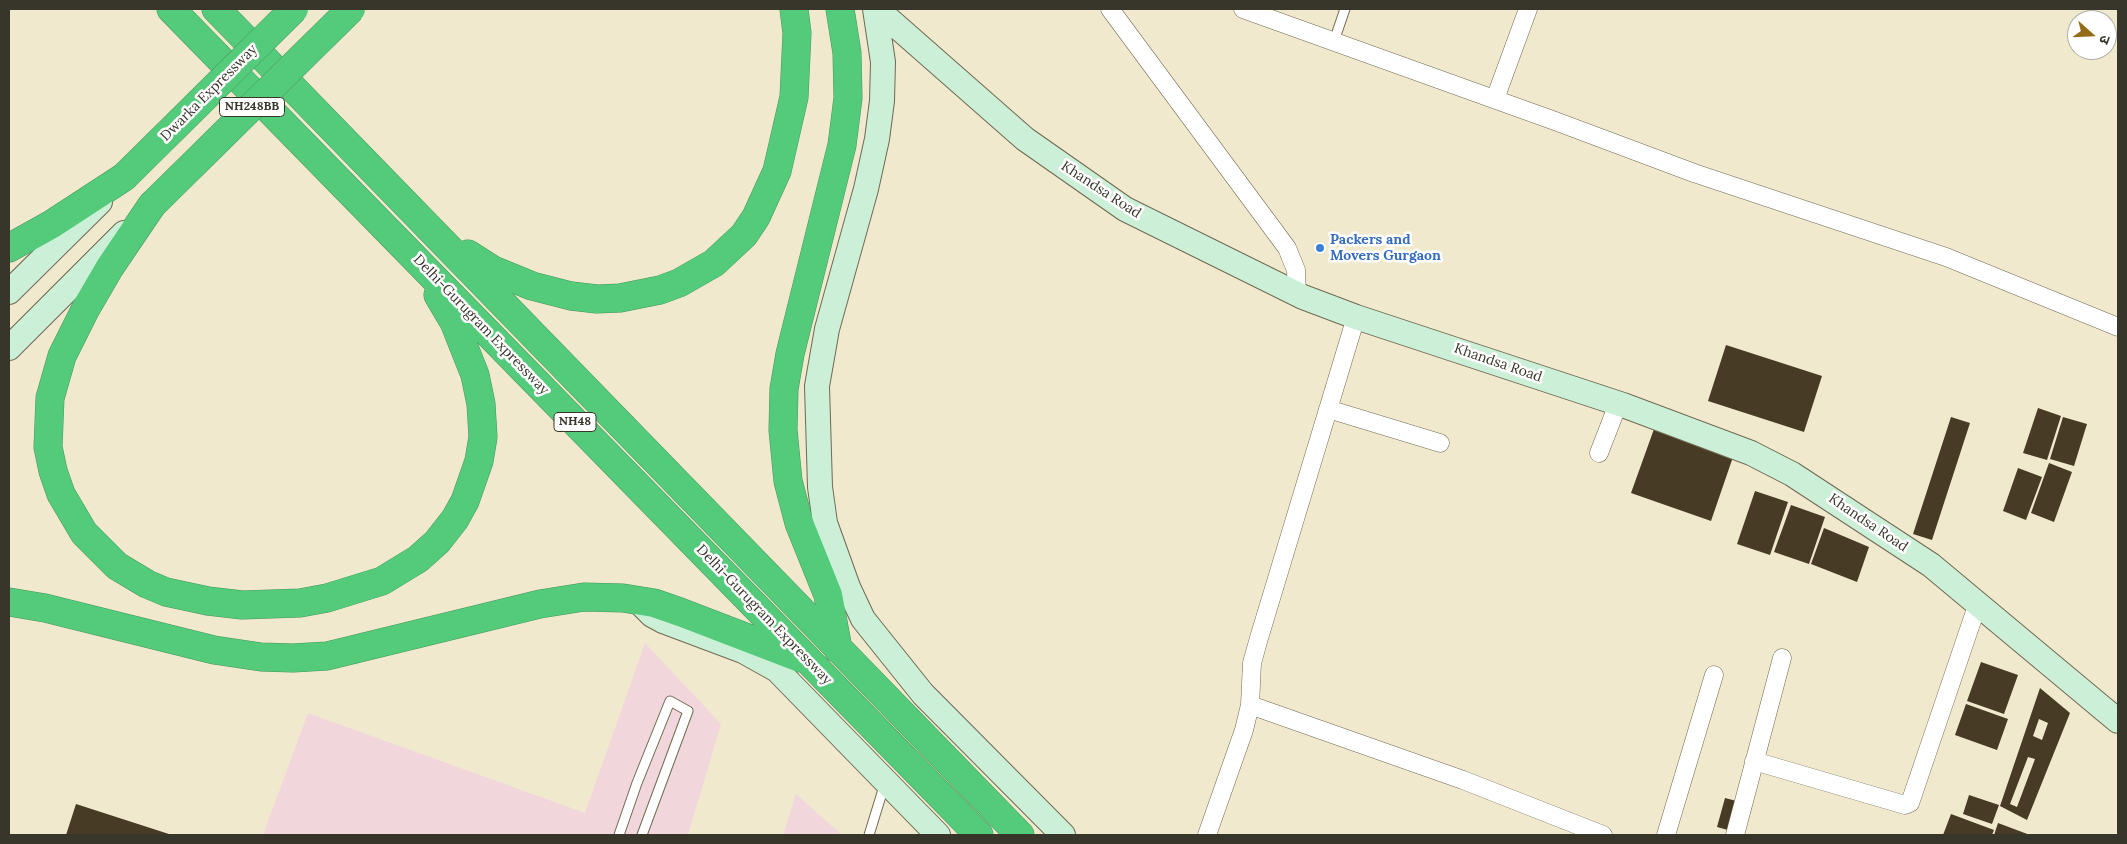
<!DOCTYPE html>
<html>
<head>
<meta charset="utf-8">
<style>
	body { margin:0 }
	#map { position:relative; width:2127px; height:844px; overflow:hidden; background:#f0e9cd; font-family:Lora,"Noto Sans Devanagari",serif }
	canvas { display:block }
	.frame { position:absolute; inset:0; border:10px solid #38352a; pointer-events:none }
	.north { position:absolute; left:2067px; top:10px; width:50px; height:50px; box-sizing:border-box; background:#fff; border:1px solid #afaeaa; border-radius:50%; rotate:110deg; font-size:14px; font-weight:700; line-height:20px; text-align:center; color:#38352a }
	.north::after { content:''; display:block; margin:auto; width:18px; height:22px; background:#946c16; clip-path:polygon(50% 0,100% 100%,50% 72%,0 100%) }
</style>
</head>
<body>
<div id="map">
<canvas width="2127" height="844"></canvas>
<div class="frame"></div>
<div class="north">उ</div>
</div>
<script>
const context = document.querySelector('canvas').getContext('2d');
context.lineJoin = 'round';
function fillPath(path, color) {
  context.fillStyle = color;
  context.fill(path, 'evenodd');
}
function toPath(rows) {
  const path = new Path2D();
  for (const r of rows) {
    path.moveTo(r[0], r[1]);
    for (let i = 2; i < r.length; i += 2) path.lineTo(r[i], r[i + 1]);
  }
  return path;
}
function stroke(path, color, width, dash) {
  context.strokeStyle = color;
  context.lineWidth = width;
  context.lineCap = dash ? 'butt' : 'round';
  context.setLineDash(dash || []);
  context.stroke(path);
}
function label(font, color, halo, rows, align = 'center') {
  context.font = font + ' Lora,serif';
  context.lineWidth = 5;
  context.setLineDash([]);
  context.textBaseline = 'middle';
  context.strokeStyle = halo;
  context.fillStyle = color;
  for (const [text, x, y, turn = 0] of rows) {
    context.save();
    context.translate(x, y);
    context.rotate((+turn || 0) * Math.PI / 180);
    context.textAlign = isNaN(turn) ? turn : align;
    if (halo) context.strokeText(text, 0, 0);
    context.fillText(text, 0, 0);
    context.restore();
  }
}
const commercial = toPath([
	[645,643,721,724,688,835,263,835,308,713,585,813],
	[796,794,840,833,839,835,783,835]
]);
const building = toPath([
	[1726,345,1822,376,1804,432,1708,401],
	[2038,408,2061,416,2047,460,2023,453],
	[1951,417,1970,423,1932,540,1913,534],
	[2063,417,2087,424,2074,466,2050,459],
	[1654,429,1733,457,1711,521,1631,493],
	[2049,463,2072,472,2054,522,2031,513],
	[2018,468,2042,477,2026,520,2003,511],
	[1755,491,1788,502,1770,555,1737,544],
	[1791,505,1825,517,1809,564,1774,552],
	[1824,528,1869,547,1857,582,1811,564],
	[1981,662,2018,675,2004,714,1967,701],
	[2040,688,2070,713,2027,820,2000,806],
	[2039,719,2048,723,2042,740,2033,736],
	[2028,757,2035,759,2017,807,2010,804],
	[1966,704,2008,719,1997,750,1955,735],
	[1969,795,1999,805,1992,824,1963,814],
	[1725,798,1744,803,1735,832,1717,827],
	[76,804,172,835,66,835],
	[1951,814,1994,830,1992,835,1943,835],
	[1998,823,2030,835,1994,835]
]);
const lane = toPath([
	[1334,41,1345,9],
	[619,835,637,783,670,701,688,711,642,835],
	[869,835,885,783]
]);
const street = toPath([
	[1110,9,1287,248,1296,270,1297,294],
	[1243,9,1555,121,1694,173,1946,257,2118,327],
	[1495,99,1528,9],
	[1328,409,1440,443],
	[1599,453,1618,404],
	[1250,705,1463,780,1603,835],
	[1754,761,1905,805,1910,803,1978,603],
	[1207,835,1244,730,1250,705,1252,663,1259,638,1356,317],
	[1666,835,1714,675],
	[1735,835,1782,658]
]);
const secondary = toPath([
	[875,9,883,62,882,101,877,139,866,189,827,329,817,386,820,487,825,523,848,587,863,619,923,694,1063,835],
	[877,9,1025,139,1125,209,1303,297,1356,317,1623,405,1751,453,1792,474,1931,565,2118,721],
	[9,292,100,202],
	[9,348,124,233],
	[638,601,652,615,663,621,743,651,777,670,938,835]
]);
const highway = toPath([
	[171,9,979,835],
	[216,9,1020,835],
	[152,205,110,267,85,310,62,356,50,398,48,447,53,471,61,494,84,533,117,566,147,584,166,592,208,601,242,605,300,603,327,598,382,581,418,559,437,542,455,519,465,501,479,461,483,437,481,404,475,375,454,322,438,295],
	[9,248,52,224,124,177],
	[468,254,493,270,532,286,571,296,597,299,620,298,660,290,679,283,714,263,744,235,756,217,777,171,794,97,797,33,794,9],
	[9,602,45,608,214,650,261,657,293,658,327,656,540,604,584,597,623,598,654,603,680,612,800,658],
	[838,649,828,595,799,523,788,481,783,430,784,389,790,354,842,145,848,98,847,53,840,9]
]);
const highwayBridge = toPath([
	[124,177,294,9],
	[152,205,351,9]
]);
const markers = [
	[1320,248,5,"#3f7fe0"]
];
const shields = [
	[252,107,65],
	[575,422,42]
];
const shieldNames = [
	["NH248BB",252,107],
	["NH48",575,422]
];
const streetNames = [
	["Dwarka Expressway",209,93,-45],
	["Khandsa Road",1101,190,33],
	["Delhi-Gurugram Expressway",481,325,46],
	["Khandsa Road",1498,363,19],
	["Khandsa Road",1868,523,34],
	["Delhi-Gurugram Expressway",764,615,46]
];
const shopNames = [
	["Packers and",1330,240],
	["Movers Gurgaon",1330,256]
];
fillPath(commercial, '#f1d7dc');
fillPath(building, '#483b26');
stroke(lane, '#716a52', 11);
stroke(street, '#716a52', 19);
stroke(secondary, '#716a52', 26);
stroke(highway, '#4a965e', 29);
stroke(lane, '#fff', 9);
stroke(street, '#fff', 18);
stroke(secondary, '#cbefd7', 24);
stroke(highway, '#53cb7a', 28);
stroke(highwayBridge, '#4a965e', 29, []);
stroke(highwayBridge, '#53cb7a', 28);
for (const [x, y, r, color] of markers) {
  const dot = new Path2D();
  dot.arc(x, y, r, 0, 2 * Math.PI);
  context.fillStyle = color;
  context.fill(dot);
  stroke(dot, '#fff', 2);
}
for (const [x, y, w] of shields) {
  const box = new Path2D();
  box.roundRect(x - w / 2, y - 9.5, w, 19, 4);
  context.fillStyle = '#fff';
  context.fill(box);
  stroke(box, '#38352a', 1);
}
label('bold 12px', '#38352a', null, shieldNames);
label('14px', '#38352a', '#fff', streetNames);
label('bold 14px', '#366cbe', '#fff', shopNames, 'left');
</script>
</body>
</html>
